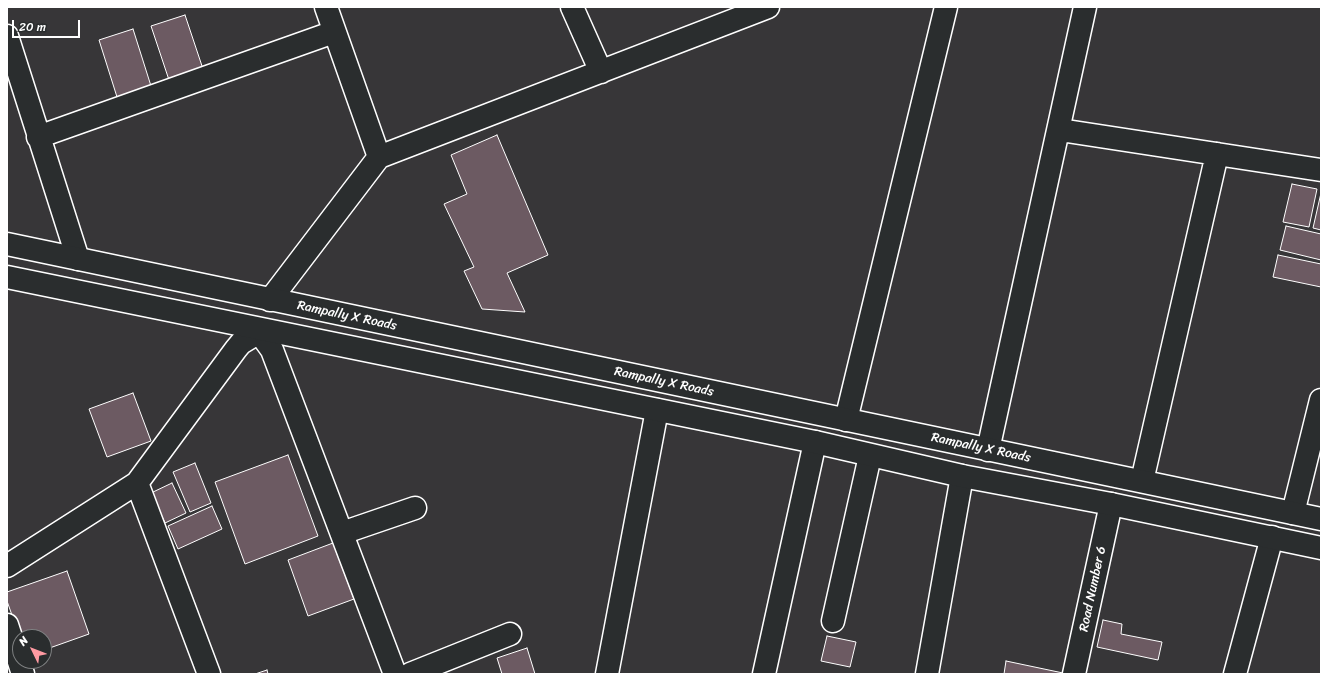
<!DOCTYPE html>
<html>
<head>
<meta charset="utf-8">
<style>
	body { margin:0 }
	#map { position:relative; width:1328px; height:681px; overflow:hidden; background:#373638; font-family:Sriracha,sans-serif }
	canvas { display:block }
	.frame { position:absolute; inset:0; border:8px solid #fff; pointer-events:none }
	.north { position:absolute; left:12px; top:629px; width:40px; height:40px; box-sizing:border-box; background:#2a2d2e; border:1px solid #7f8182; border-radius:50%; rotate:313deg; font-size:11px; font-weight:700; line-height:16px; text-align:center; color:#fff }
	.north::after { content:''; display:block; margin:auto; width:14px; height:18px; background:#ff9aa2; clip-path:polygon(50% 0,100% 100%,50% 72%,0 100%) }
	.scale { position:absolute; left:12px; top:20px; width:68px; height:18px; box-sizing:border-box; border:2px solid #fff; border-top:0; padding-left:5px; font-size:12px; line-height:14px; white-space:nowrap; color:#fff; -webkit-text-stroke:3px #2a2d2e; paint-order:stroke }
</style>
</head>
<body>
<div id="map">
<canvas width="1328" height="681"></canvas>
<div class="frame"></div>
<div class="north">N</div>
<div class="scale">20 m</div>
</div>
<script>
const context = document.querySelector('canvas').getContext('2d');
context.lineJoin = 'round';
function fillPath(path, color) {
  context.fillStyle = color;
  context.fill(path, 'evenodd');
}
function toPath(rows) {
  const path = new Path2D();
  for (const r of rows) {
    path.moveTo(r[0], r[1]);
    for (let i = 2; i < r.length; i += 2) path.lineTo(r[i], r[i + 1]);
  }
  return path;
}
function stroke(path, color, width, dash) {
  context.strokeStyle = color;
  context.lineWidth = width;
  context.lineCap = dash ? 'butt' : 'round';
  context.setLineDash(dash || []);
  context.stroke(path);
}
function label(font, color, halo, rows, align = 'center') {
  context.font = font + ' Sriracha,sans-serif';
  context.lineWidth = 3.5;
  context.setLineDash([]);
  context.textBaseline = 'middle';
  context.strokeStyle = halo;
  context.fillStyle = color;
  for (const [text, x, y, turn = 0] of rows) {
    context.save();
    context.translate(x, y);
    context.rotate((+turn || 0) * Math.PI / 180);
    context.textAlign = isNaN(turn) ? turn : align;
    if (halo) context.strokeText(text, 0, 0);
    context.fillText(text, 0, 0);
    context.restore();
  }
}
const building = toPath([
	[185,15,203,69,169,80,151,26,185,15],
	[133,29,151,86,117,97,99,40,133,29],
	[497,135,548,255,507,273,525,312,482,309,464,271,474,267,444,204,467,194,451,155,497,135],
	[1292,184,1317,189,1309,227,1283,222,1292,184],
	[1321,193,1321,230,1313,228,1321,193],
	[1286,226,1321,234,1321,260,1280,250,1286,226],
	[1278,255,1321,264,1321,287,1273,277,1278,255],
	[133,393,151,441,107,457,89,409,133,393],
	[288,455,318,536,245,564,215,482,288,455],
	[195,463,211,503,190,512,173,472,195,463],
	[172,483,186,513,165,523,151,493,172,483],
	[212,506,222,529,178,549,168,526,212,506],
	[333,543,354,599,308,616,288,560,333,543],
	[67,571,89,634,44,650,44,637,20,637,20,638,7,601,7,592,67,571],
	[1103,620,1122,624,1121,634,1162,642,1158,660,1097,647,1103,620],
	[827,636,856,642,850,667,821,661,827,636],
	[527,648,535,674,502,674,497,658,527,648],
	[1006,661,1063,673,1063,674,1004,674,1006,661],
	[267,670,268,674,255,674,267,670]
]);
const minor = toPath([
	[326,7,379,157],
	[572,7,601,72],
	[7,36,78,259],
	[1060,130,1321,170],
	[38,137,334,32],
	[270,300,379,157,768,7],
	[846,420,946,7],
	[988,450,1085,7],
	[1142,481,1217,154],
	[137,483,209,674],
	[1293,513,1321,400],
	[342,533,415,508],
	[7,566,137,483,236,349,241,343,259,332,272,350,395,674],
	[833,621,870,456],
	[7,625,23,674],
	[410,674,510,634],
	[607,674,657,410],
	[764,674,815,442],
	[927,674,962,476],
	[1074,674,1111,504],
	[1235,674,1272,537]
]);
const major = toPath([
	[7,244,1321,519],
	[7,277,815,442,962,476,1111,504,1321,548]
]);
const streetNames = [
	["Rampally X Roads",347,316,12],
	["Rampally X Roads",664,382,12],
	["Rampally X Roads",981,448,12],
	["Road Number 6",1093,589,-78]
];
fillPath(building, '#6c5a62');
stroke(building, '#fff', 1);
stroke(minor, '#fff', 25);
stroke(major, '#fff', 25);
stroke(minor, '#2a2d2e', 22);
stroke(major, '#2a2d2e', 22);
label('13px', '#fff', '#2a2d2e', streetNames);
</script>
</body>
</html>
